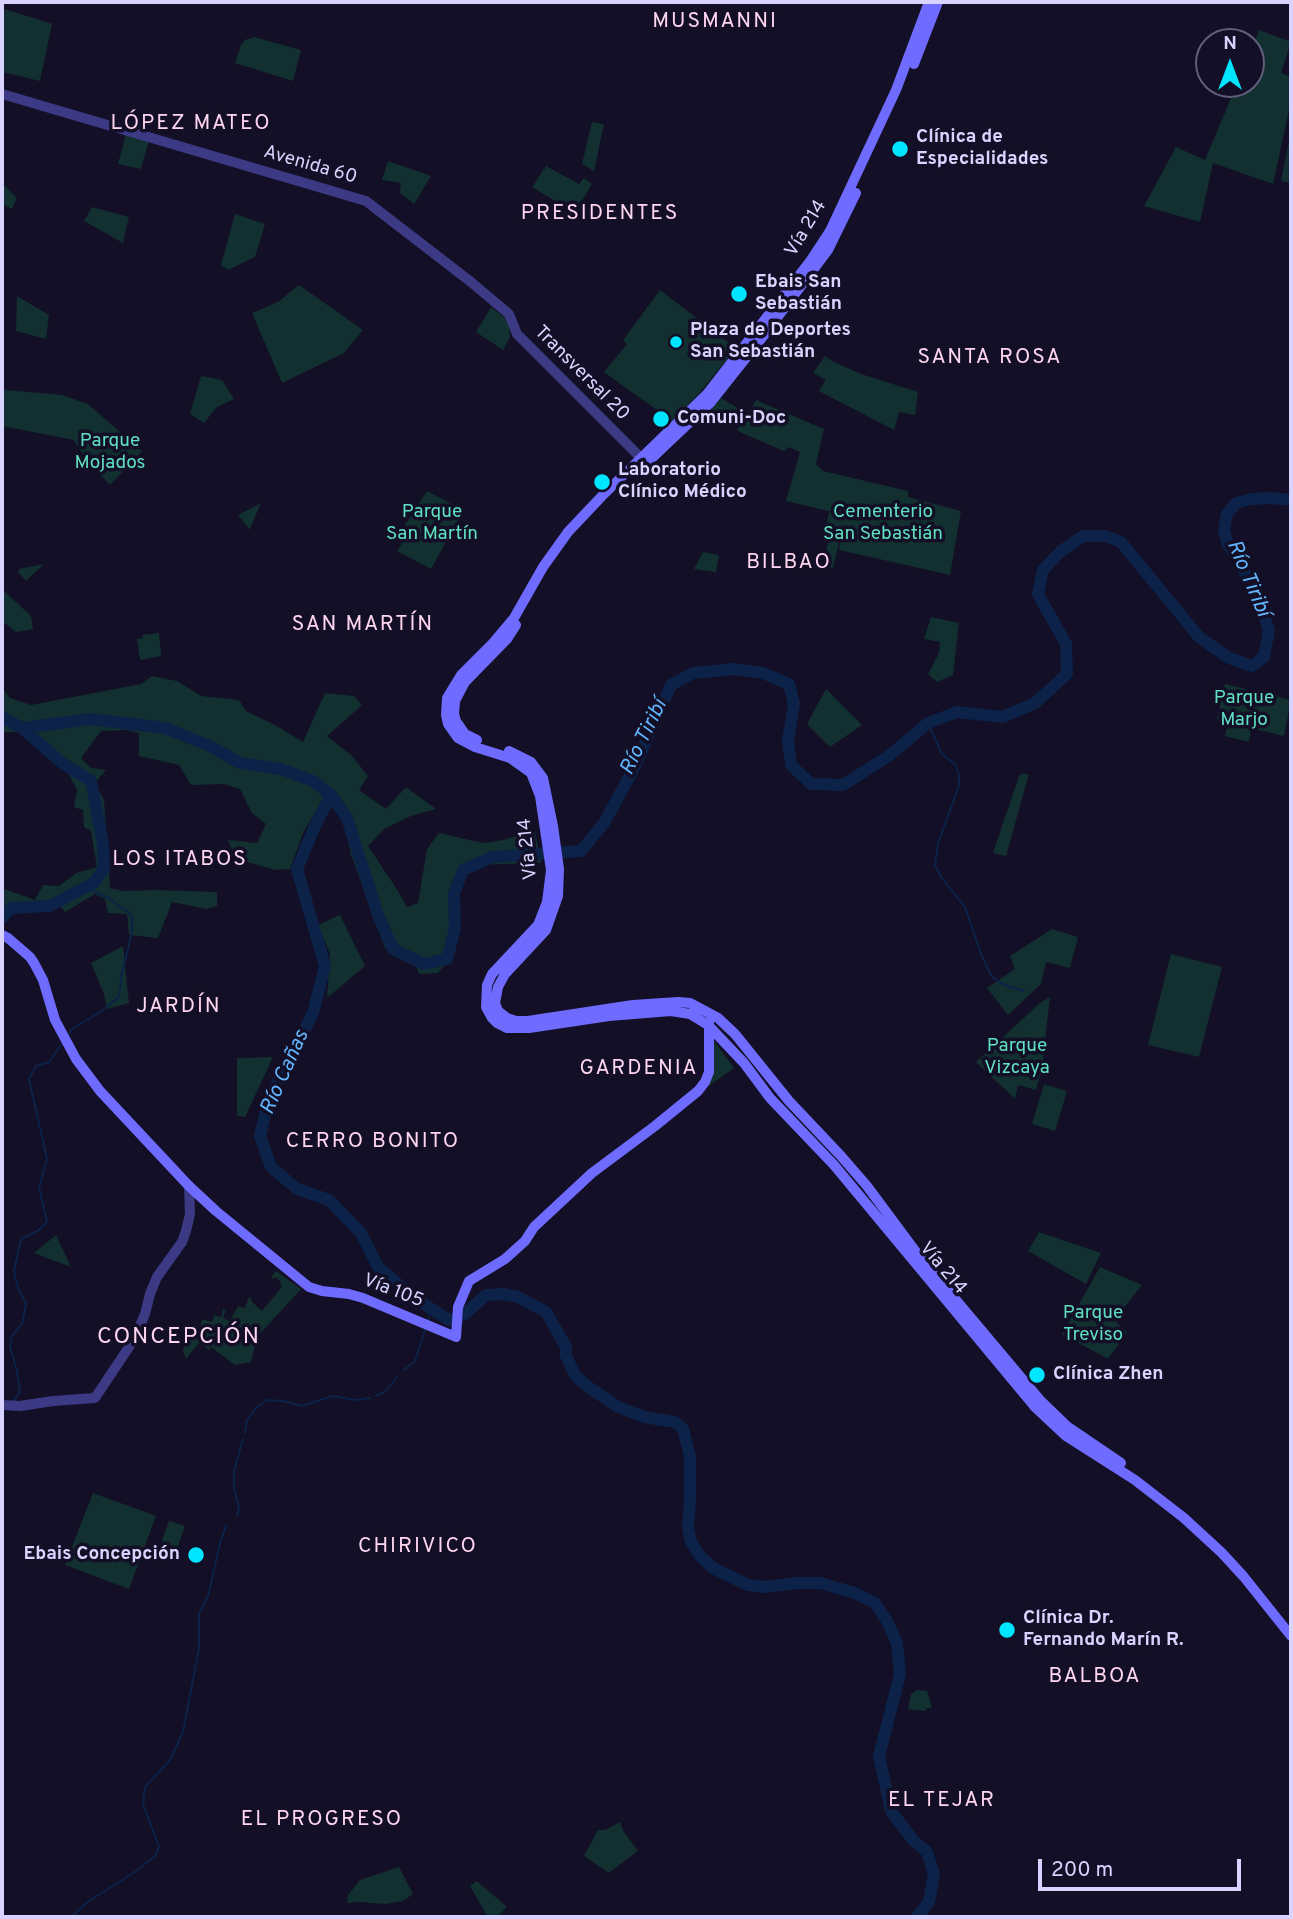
<!DOCTYPE html>
<html>
<head>
<meta charset="utf-8">
<style>
	body { margin:0 }
	#map { position:relative; width:1293px; height:1919px; overflow:hidden; background:#130f26; font-family:Overpass,sans-serif }
	canvas { display:block }
	.frame { position:absolute; inset:0; border:4px solid #d9d4ff; pointer-events:none }
	.north { position:absolute; left:1195px; top:28px; width:70px; height:70px; box-sizing:border-box; background:#130f26; border:2px solid #625e7d; border-radius:50%; rotate:0deg; font-size:19px; font-weight:700; line-height:28px; text-align:center; color:#d9d4ff }
	.north::after { content:''; display:block; margin:auto; width:24px; height:32px; background:#00e5ff; clip-path:polygon(50% 0,100% 100%,50% 72%,0 100%) }
	.scale { position:absolute; left:1038px; top:1859px; width:203px; height:32px; box-sizing:border-box; border:4px solid #d9d4ff; border-top:0; padding-left:9px; font-size:21px; line-height:24px; white-space:nowrap; color:#d9d4ff; -webkit-text-stroke:5px #130f26; paint-order:stroke }
</style>
</head>
<body>
<div id="map">
<canvas width="1293" height="1919"></canvas>
<div class="frame"></div>
<div class="north">N</div>
<div class="scale">200 m</div>
</div>
<script>
const context = document.querySelector('canvas').getContext('2d');
context.lineJoin = 'round';
function fillPath(path, color) {
  context.fillStyle = color;
  context.fill(path, 'evenodd');
}
function toPath(rows) {
  const path = new Path2D();
  for (const r of rows) {
    path.moveTo(r[0], r[1]);
    for (let i = 2; i < r.length; i += 2) path.lineTo(r[i], r[i + 1]);
  }
  return path;
}
function stroke(path, color, width, dash) {
  context.strokeStyle = color;
  context.lineWidth = width;
  context.lineCap = dash ? 'butt' : 'round';
  context.setLineDash(dash || []);
  context.stroke(path);
}
function label(font, color, halo, rows, align = 'center') {
  context.font = font + ' Overpass,sans-serif';
  context.lineWidth = 7;
  context.setLineDash([]);
  context.textBaseline = 'middle';
  context.strokeStyle = halo;
  context.fillStyle = color;
  for (const [text, x, y, turn = 0] of rows) {
    context.save();
    context.translate(x, y);
    context.rotate((+turn || 0) * Math.PI / 180);
    context.textAlign = isNaN(turn) ? turn : align;
    if (halo) context.strokeText(text, 0, 0);
    context.fillText(text, 0, 0);
    context.restore();
  }
}
const green = toPath([
	[5,9,52,24,40,81,2,72,2,20],
	[1259,30,1291,42,1281,73,1291,77,1291,101,1273,184,1213,163,1200,222,1144,206,1176,147,1205,160,1237,84,1251,84,1251,50],
	[254,37,301,50,293,81,235,63,241,45,245,40],
	[592,122,604,124,594,171,582,164],
	[1291,131,1291,183,1281,181],
	[126,134,149,140,141,169,118,164],
	[388,161,431,176,414,204,400,193,401,183,382,180],
	[546,166,579,184,584,178,592,184,575,213,532,187],
	[2,183,17,198,12,209,2,204],
	[92,207,129,217,123,243,84,221],
	[235,214,265,224,255,257,228,270,221,265],
	[299,285,363,330,344,353,282,383,252,313,278,302],
	[660,290,736,348,697,396,672,421,604,372,627,344,623,340],
	[17,296,49,315,46,339,16,331],
	[491,307,505,318,509,324,510,337,503,350,476,332],
	[825,356,834,362,861,374,918,392,915,415,899,412,894,430,819,391,826,380,813,373],
	[201,376,222,380,234,399,217,407,204,423,190,414],
	[2,388,6,390,62,395,88,404,142,451,110,485,85,458,74,440,2,426],
	[721,398,748,414,756,400,824,429,816,464,823,471,908,491,908,497,961,511,950,575,839,550,845,515,786,501,800,452,789,447,784,451,742,433,737,430,739,426,709,412],
	[427,491,464,510,431,569,397,551,404,540,398,536],
	[261,503,250,529,250,530,238,515],
	[829,512,845,516,833,568,822,566,829,539,826,526],
	[703,552,719,555,716,572,694,569],
	[44,564,26,581,18,572,19,569],
	[2,589,31,616,33,629,16,632,2,621],
	[931,617,959,623,953,675,937,682,928,674,939,653,940,642,924,639],
	[159,633,161,656,140,660,137,639,143,638,142,635],
	[152,676,177,681,201,696,239,700,246,711,275,725,303,742,325,693,354,696,362,705,327,736,352,756,368,776,359,790,386,809,406,787,436,809,411,816,384,829,368,846,398,891,407,907,418,903,427,849,439,833,483,843,503,840,535,831,541,863,464,865,457,896,455,940,447,962,438,973,419,974,416,966,385,948,351,855,339,798,318,808,304,831,290,869,276,870,236,859,228,840,257,843,266,824,252,813,240,789,224,784,191,785,179,765,139,756,139,733,126,730,101,731,81,758,91,768,106,770,95,783,104,800,110,888,123,891,155,890,217,892,217,906,207,909,172,902,158,938,129,935,127,914,108,913,105,899,95,894,65,912,56,901,41,910,27,909,13,903,2,910,2,888,35,900,43,885,59,886,76,873,97,867,91,831,84,827,83,810,74,807,77,790,67,771,28,736,16,732,2,732,2,688,10,698,31,705,141,684],
	[1225,684,1291,700,1284,736,1251,728,1249,742,1225,736,1228,722,1217,719],
	[826,689,862,725,830,747,807,724],
	[1021,774,1029,774,1006,856,993,853,1019,776],
	[340,915,365,966,327,998,330,954,318,925],
	[1052,929,1078,937,1070,968,1046,962,1041,984,1008,1015,987,988,1015,969,1010,956],
	[123,946,129,1003,107,1009,104,994,91,963],
	[1171,954,1222,967,1199,1057,1148,1045],
	[1050,997,1042,1069,1036,1090,1018,1085,1015,1099,976,1062,1041,1002],
	[712,1038,734,1068,706,1088],
	[273,1057,245,1117,237,1116,237,1058],
	[1044,1084,1067,1091,1055,1131,1032,1124],
	[1039,1232,1101,1253,1086,1284,1028,1251],
	[56,1235,71,1267,34,1253],
	[1100,1267,1142,1285,1114,1320,1127,1332,1108,1359,1062,1334],
	[276,1271,301,1289,257,1337,251,1362,235,1365,211,1347,209,1350,199,1343,186,1359,183,1351,187,1332,198,1335,202,1319,212,1322,214,1315,221,1317,223,1309,226,1310,223,1318,230,1321,238,1306,245,1308,249,1297,252,1299,251,1301,262,1311,282,1287,280,1284,281,1282,276,1277,274,1279,271,1277],
	[93,1493,156,1516,129,1589,65,1565],
	[169,1521,185,1526,175,1555,159,1549],
	[917,1690,927,1691,932,1708,926,1708,926,1711,908,1709,911,1694],
	[620,1822,624,1832,638,1851,609,1873,584,1856,598,1830,605,1830],
	[399,1867,413,1894,403,1901,386,1904,359,1902,347,1903,348,1895,360,1880],
	[477,1881,507,1907,497,1917,488,1917,470,1886]
]);
const stream = toPath([
	[928,723,942,754,955,764,959,775,959,786,938,843,935,865,941,877,965,907,981,954,992,977,1004,985,1024,991],
	[69,1034,72,1029,100,1012,119,997,122,973,132,932,132,915,110,899,86,887],
	[428,1320,432,1309],
	[404,1370,415,1361,425,1330],
	[376,1396,386,1391,397,1377],
	[12,1403,20,1392,17,1371,10,1347,12,1336,22,1324,26,1304,17,1285,14,1271,21,1239,39,1230,47,1222,39,1188,47,1159,29,1079,36,1066,49,1062,61,1045],
	[245,1432,247,1420,256,1408,267,1400,283,1401,302,1406,333,1396,355,1400,370,1398],
	[237,1516,239,1508,234,1488,234,1471,243,1439],
	[71,1917,89,1901,132,1874,155,1856,159,1847,143,1804,145,1787,170,1760,183,1732,199,1648,199,1614,208,1596,220,1543,226,1526]
]);
const river = toPath([
	[2,717,22,728,62,763,91,781,103,844,104,868,95,882,50,906,11,908,2,918],
	[22,728,91,719,165,728,210,746,240,763,281,769,313,781,331,795,347,818,378,915,393,949,424,964,447,959,455,928,454,894,463,870,492,857,581,851,604,823,633,770,671,685,693,673,734,669,763,673,789,684,794,704,788,741,791,765,811,784,843,785,890,755,928,723,957,712,1003,717,1035,703,1067,674,1066,644,1038,594,1043,570,1060,552,1083,536,1105,536,1121,542,1199,637,1229,658,1252,666,1264,657,1269,630,1263,613,1239,560,1228,545,1224,530,1227,514,1236,503,1252,499,1271,498,1291,500],
	[331,795,314,828,297,869,325,966,313,1013,269,1099,260,1136,271,1167,297,1189,329,1200,361,1233,378,1267,416,1299,449,1320,465,1314,486,1295,503,1294,518,1297,546,1312,566,1347,566,1356,575,1375,587,1386,618,1407,644,1417,675,1422,683,1429,690,1456,690,1502,688,1527,691,1542,700,1556,713,1568,748,1585,766,1587,798,1583,820,1583,855,1593,875,1603,887,1621,897,1643,900,1674,879,1756,891,1811,913,1840,927,1852,934,1874,929,1902,917,1917]
]);
const tertiary = toPath([
	[2,94,366,201,471,282,509,314,517,334,646,463],
	[2,1405,20,1406,53,1401,95,1398,135,1338,145,1314,150,1294,157,1277,182,1242,186,1231,190,1214,189,1186]
]);
const secondary = toPath([
	[929,2,896,90,830,231,811,260,707,394,602,496,568,532,543,567,514,618,493,643,461,675,447,698,446,715,448,724,458,738,475,747,510,758,531,773,540,796,551,870,547,902,538,925,492,974,487,985,486,1007,492,1018,497,1023,507,1028,529,1028,609,1016,671,1011,690,1014,708,1025,744,1063,770,1098,834,1165,1035,1407,1066,1436,1135,1480,1184,1518,1222,1553,1244,1577,1291,1636],
	[914,64,938,2],
	[636,473,711,402,761,339,828,250,856,193],
	[477,740,465,734,456,721,454,714,455,701,465,682,507,639,516,625],
	[509,751,531,762,543,778,553,826,559,869,558,896,546,930,505,974,498,987,495,1003,498,1011,507,1018,516,1021,528,1021,633,1005,678,1002,690,1003,718,1018,735,1034,789,1101,841,1156,867,1186,919,1256,1040,1400,1068,1427,1121,1463],
	[2,935,8,938,30,957,34,963,43,980,55,1020,76,1059,100,1091,189,1186,216,1211,309,1287,322,1291,349,1294,363,1298,456,1337,458,1307,469,1281,505,1259,525,1241,534,1227,592,1173,655,1126,698,1091,705,1082,709,1072,709,1022]
]);
const markers = [
	[900,149,9,"#00e5ff"],
	[739,294,9,"#00e5ff"],
	[676,342,7,"#00e5ff"],
	[661,419,9,"#00e5ff"],
	[602,482,9,"#00e5ff"],
	[1037,1375,9,"#00e5ff"],
	[196,1555,9,"#00e5ff"],
	[1007,1630,9,"#00e5ff"]
];
const poiNames = [
	["Clínica de",916,138],
	["Especialidades",916,160],
	["Ebais San",755,283],
	["Sebastián",755,305],
	["Plaza de Deportes",690,331],
	["San Sebastián",690,353],
	["Comuni-Doc",677,419],
	["Laboratorio",618,471],
	["Clínico Médico",618,493],
	["Clínica Zhen",1053,1375],
	["Ebais Concepción",180,1555,"right"],
	["Clínica Dr.",1023,1619],
	["Fernando Marín R.",1023,1641]
];
const streetNames = [
	["Avenida 60",310,166,16],
	["Vía 214",807,229,-59],
	["Transversal 20",581,374,45],
	["Vía 214",529,849,-96],
	["Vía 214",942,1269,50],
	["Vía 105",393,1292,21]
];
const parkNames = [
	["Parque",110,442],
	["Mojados",110,464],
	["Parque",432,513],
	["San Martín",432,535],
	["Cementerio",883,513],
	["San Sebastián",883,535],
	["Parque",1244,699],
	["Marjo",1244,721],
	["Parque",1017,1047],
	["Vizcaya",1017,1069],
	["Parque",1093,1314],
	["Treviso",1093,1336]
];
const neighbourhoodNames = [
	["MUSMANNI",715,23],
	["LÓPEZ MATEO",191,125],
	["PRESIDENTES",600,215],
	["SANTA ROSA",990,359],
	["BILBAO",789,564],
	["SAN MARTÍN",363,626],
	["LOS ITABOS",180,861],
	["JARDÍN",179,1008],
	["GARDENIA",639,1070],
	["CERRO BONITO",373,1143],
	["CHIRIVICO",418,1548],
	["BALBOA",1095,1678],
	["EL TEJAR",942,1802],
	["EL PROGRESO",322,1821]
];
const waterNames = [
	["Río Tiribí",1247,579,67],
	["Río Tiribí",645,738,-64],
	["Río Cañas",286,1073,-66]
];
const quarterNames = [
	["CONCEPCIÓN",179,1338]
];
fillPath(green, '#12302f');
stroke(stream, '#0c2248', 2);
stroke(river, '#0c2248', 12);
stroke(tertiary, '#3d3a85', 10);
stroke(secondary, '#6f6bff', 10);
for (const [x, y, r, color] of markers) {
  const dot = new Path2D();
  dot.arc(x, y, r, 0, 2 * Math.PI);
  context.fillStyle = color;
  context.fill(dot);
  stroke(dot, '#130f26', 2.5);
}
label('bold 19px', '#d9d4ff', '#130f26', poiNames, 'left');
label('19px', '#d9d4ff', '#130f26', streetNames);
label('19px', '#5fe0c0', '#130f26', parkNames);
context.letterSpacing = '2px';
label('21px', '#ffd6f0', '#130f26', neighbourhoodNames);
context.letterSpacing = '0px';
label('italic 21px', '#62b6ff', '#130f26', waterNames);
context.letterSpacing = '2px';
label('23px', '#ffd6f0', '#130f26', quarterNames);
context.letterSpacing = '0px';
</script>
</body>
</html>
